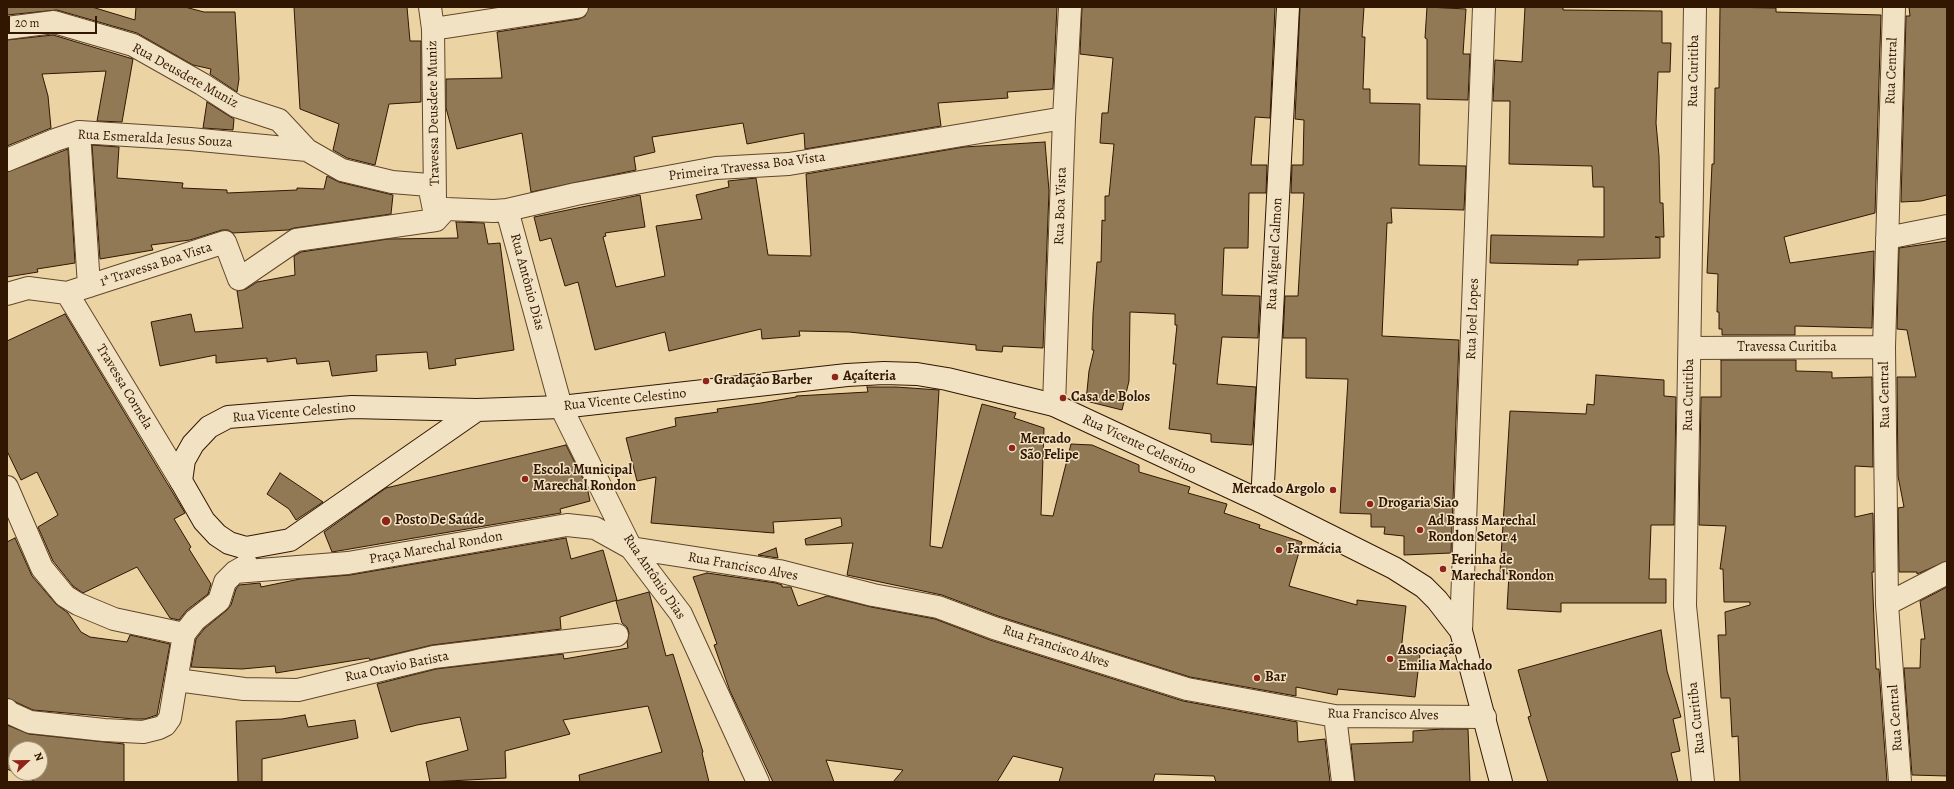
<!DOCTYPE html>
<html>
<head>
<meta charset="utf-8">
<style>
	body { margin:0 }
	#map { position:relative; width:1954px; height:789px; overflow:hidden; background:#ebd3a4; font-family:Alegreya,serif }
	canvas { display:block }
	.frame { position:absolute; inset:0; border:8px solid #311701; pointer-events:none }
	.north { position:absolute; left:8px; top:741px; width:40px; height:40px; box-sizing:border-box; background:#f2e2c4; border:1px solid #a59176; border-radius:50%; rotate:68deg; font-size:11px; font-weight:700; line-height:16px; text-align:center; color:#311701 }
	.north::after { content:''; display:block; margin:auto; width:14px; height:18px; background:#8f2418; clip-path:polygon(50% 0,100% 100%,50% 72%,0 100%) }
	.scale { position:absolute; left:8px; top:16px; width:89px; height:18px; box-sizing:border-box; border:2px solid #311701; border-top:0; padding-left:5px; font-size:12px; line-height:14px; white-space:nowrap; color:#311701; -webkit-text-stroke:3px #f2e2c4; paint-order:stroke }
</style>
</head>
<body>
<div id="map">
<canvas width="1954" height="789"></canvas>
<div class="frame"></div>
<div class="north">N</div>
<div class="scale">20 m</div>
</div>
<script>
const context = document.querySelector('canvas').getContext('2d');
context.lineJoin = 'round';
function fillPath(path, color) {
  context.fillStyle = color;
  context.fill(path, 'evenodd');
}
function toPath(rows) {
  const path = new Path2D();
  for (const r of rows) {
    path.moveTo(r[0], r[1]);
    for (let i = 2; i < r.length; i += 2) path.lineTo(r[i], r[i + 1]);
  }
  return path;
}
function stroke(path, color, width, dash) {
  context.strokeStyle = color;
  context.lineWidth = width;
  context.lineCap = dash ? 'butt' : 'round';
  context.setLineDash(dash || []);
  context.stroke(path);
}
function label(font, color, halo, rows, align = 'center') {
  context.font = font + ' Alegreya,serif';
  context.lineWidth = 3;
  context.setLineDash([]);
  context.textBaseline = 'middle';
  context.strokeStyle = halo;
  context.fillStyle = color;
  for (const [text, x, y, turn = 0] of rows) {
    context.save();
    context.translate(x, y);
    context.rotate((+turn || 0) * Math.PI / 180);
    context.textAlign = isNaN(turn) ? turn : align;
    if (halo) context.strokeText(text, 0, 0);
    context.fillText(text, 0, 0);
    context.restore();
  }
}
const building = toPath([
	[7,7,92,7,135,20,136,7,185,7,204,12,235,12,239,79,237,92,210,74,211,69,193,65,137,33,57,10,7,15,7,7],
	[294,7,407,7,410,41,421,41,421,102,389,104,375,165,347,158,333,150,339,124,300,109,294,7],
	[589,7,1057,7,1053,89,1007,92,1008,98,938,103,941,126,805,149,804,133,747,144,743,123,652,137,655,152,634,157,636,170,531,192,522,133,457,149,446,108,446,79,502,78,497,32,579,19,585,16,589,7],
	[1082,7,1275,7,1270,118,1255,117,1251,165,1267,165,1266,193,1249,193,1248,248,1224,248,1222,295,1260,296,1258,338,1222,337,1217,384,1256,387,1252,445,1211,442,1211,434,1169,429,1176,364,1173,364,1177,325,1175,325,1175,314,1130,312,1129,381,1122,410,1086,401,1089,371,1094,350,1092,350,1093,314,1097,262,1101,262,1102,220,1105,221,1105,196,1109,196,1114,144,1100,143,1102,113,1108,113,1113,58,1080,54,1082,7],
	[1300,7,1364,7,1362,37,1365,37,1363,89,1370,89,1370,103,1420,104,1419,165,1466,166,1464,210,1391,208,1392,223,1387,223,1382,336,1459,340,1451,553,1404,555,1404,536,1384,534,1385,527,1371,527,1371,514,1340,513,1348,379,1306,378,1306,338,1283,338,1285,296,1298,296,1304,193,1291,193,1292,165,1303,165,1304,120,1295,119,1300,7],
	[1427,7,1466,9,1463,54,1470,54,1468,100,1427,99,1427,39,1425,38,1427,7],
	[1525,7,1563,7,1563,10,1662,11,1662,43,1671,43,1670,72,1658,72,1656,123,1659,156,1660,203,1663,203,1664,237,1655,237,1660,238,1660,258,1578,260,1578,265,1490,263,1491,235,1604,237,1604,187,1593,187,1592,166,1509,164,1510,101,1493,101,1495,60,1522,62,1525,7],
	[1720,7,1776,8,1776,12,1881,15,1875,213,1784,237,1790,263,1874,251,1872,328,1795,326,1795,335,1722,335,1722,329,1719,329,1719,312,1717,312,1718,274,1707,273,1712,164,1714,164,1715,88,1719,88,1720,7],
	[1909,7,1947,7,1947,195,1921,201,1901,202,1906,16,1910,16,1909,7],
	[53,35,133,59,122,122,97,121,106,71,42,74,48,96,51,128,7,146,7,40,53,35],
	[207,102,234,119,233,130,203,128,207,102],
	[1045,142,1049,191,1043,348,1003,346,1002,352,976,350,976,345,849,332,799,331,800,336,762,339,761,329,669,351,665,332,595,350,578,282,565,286,551,238,540,241,534,217,640,195,645,227,605,233,606,236,603,237,616,287,665,276,656,226,702,219,696,195,729,187,728,181,756,178,768,255,811,256,806,174,964,147,1045,142],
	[92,145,119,147,117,178,183,183,182,188,227,190,227,193,297,190,297,188,324,189,327,176,339,182,393,195,391,214,294,228,288,230,233,233,228,230,222,230,190,240,151,245,153,250,100,259,92,145],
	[68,149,75,263,37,269,38,272,7,277,7,172,68,149],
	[456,222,484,223,488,244,500,243,514,350,455,359,456,365,429,369,427,352,376,355,377,371,332,376,329,361,297,364,296,358,267,362,267,358,216,363,216,355,160,366,151,322,191,314,195,332,243,328,237,291,246,289,257,282,295,275,294,256,301,252,388,239,458,238,456,222],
	[1947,241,1947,561,1917,574,1917,572,1899,572,1898,508,1904,507,1898,476,1897,377,1916,377,1907,330,1897,329,1899,248,1947,241],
	[65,314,185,513,174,519,191,547,189,549,211,584,208,594,187,610,179,620,170,618,137,567,83,593,73,586,53,561,38,527,58,515,37,472,21,480,7,451,7,341,65,314],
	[1721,360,1796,360,1796,371,1832,372,1832,378,1872,377,1873,467,1855,466,1855,517,1873,513,1874,572,1872,572,1876,669,1879,669,1887,782,1740,782,1738,736,1732,737,1730,698,1721,698,1718,635,1726,635,1725,612,1750,605,1750,602,1724,602,1723,569,1720,569,1726,526,1699,525,1701,397,1721,397,1721,360],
	[1596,375,1664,380,1664,396,1676,397,1674,525,1651,525,1649,579,1666,579,1666,603,1561,603,1561,612,1507,609,1509,574,1500,573,1510,411,1586,414,1587,404,1594,405,1596,375],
	[867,387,896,387,939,390,930,546,942,548,982,404,1016,413,1014,418,1044,428,1041,515,1053,516,1071,444,1092,445,1139,465,1139,472,1190,487,1188,493,1227,504,1224,513,1260,525,1259,528,1302,542,1289,586,1357,605,1357,600,1406,606,1401,651,1420,654,1415,697,1338,689,1337,695,1296,687,1296,696,1190,677,998,616,942,595,847,575,853,543,806,545,805,539,842,526,841,518,773,522,774,533,651,523,656,477,637,481,626,438,676,426,675,418,718,412,717,409,761,403,796,397,796,396,868,392,867,387],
	[566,445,587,487,590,501,560,509,561,513,332,552,324,532,386,488,566,445],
	[280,473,323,502,296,520,289,509,267,494,280,473],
	[15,538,32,576,56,604,68,613,81,632,90,637,127,642,130,635,170,644,157,715,145,719,134,719,33,710,7,698,7,542,15,538],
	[566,538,571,559,603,550,617,600,560,617,561,629,432,645,370,660,369,658,276,673,275,666,242,669,191,667,196,639,204,629,227,610,231,605,236,589,239,585,260,583,261,587,300,579,350,575,566,538],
	[776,548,778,558,758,555,776,548],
	[707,573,776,583,782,585,782,587,791,587,798,606,827,596,871,607,935,619,990,640,1183,701,1297,722,1298,742,1325,739,1330,782,1216,782,1214,776,1155,774,1153,782,1059,782,1063,768,1013,756,997,782,893,782,903,770,826,760,834,782,773,782,730,691,714,645,717,644,693,577,707,573],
	[1947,587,1947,776,1912,775,1904,668,1920,668,1921,639,1925,639,1920,601,1947,587],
	[649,592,666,656,673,654,703,752,702,753,709,782,580,782,579,775,662,752,648,706,563,720,570,734,505,751,506,778,430,782,426,762,468,750,460,717,417,725,391,732,377,684,436,669,563,654,564,659,628,648,627,642,629,633,627,627,622,623,616,601,649,592],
	[1661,630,1667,671,1681,717,1673,719,1680,751,1671,753,1678,782,1548,782,1528,717,1531,716,1518,670,1661,630],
	[305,715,308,727,355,720,358,738,262,759,262,782,238,782,236,721,282,719,305,715],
	[7,725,29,734,124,744,124,782,36,782,7,769,7,725],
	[16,749,40,749,40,773,16,773,16,749],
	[1442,729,1468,729,1470,782,1355,782,1351,744,1413,742,1413,731,1442,729]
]);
const street = toPath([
	[430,7,433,29,435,200],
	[1695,7,1685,606,1703,782],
	[1894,7,1884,347,1887,604,1900,782],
	[7,28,54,22,133,45,202,84,236,106,279,120,307,150,342,170,392,182,429,185,436,220],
	[433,29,577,7],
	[79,132,89,286],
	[7,160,55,140,79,132,190,139,307,150],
	[507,210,561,407,631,548,681,614,758,782],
	[436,220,446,209,494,211,507,210,576,194,716,168,789,164,1064,118],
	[1887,238,1947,226],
	[67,293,181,481],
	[7,294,28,288,67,293,225,242,239,279,296,240,436,220],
	[1690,348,1884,347],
	[1054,405,1064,118,1070,7],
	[7,487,42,568,65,596,78,604,114,619,184,634],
	[235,572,348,563,567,525,595,528,631,548,779,571,873,595,938,607,994,628,1187,689,1335,716,1485,717],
	[1887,604,1947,573],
	[1461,631,1484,7],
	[177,680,244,689,298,690,434,657,617,635],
	[7,710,10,713,30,722,104,730,143,732,159,728,165,725,170,718,184,634,195,620,219,601,225,582,235,572,247,565],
	[1335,716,1343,782]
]);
const secondary = toPath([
	[477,410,290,540,246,548,229,543,217,535,204,521,181,481,184,460,193,444,209,427,228,417,352,407,477,410,561,407,847,375,884,373,917,374,947,379,1054,405,1262,502,1394,568,1424,587,1437,600,1461,631,1501,782],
	[1262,502,1288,7]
]);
const markers = [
	[835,377,4,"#8f2418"],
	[706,381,4,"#8f2418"],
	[1063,398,4,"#8f2418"],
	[1012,448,4,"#8f2418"],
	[525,479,4,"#8f2418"],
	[1333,490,4,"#8f2418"],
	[1370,504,4,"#8f2418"],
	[386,521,5,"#8f2418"],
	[1420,530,4,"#8f2418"],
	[1279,550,4,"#8f2418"],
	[1443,569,4,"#8f2418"],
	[1390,659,4,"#8f2418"],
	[1257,678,4,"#8f2418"]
];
const streetNames = [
	["Rua Curitiba",1694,71,-89],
	["Rua Central",1892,71,-88],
	["Rua Deusdete Muniz",185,76,29],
	["Travessa Deusdete Muniz",434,113,-91],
	["Rua Esmeralda Jesus Souza",155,139,3],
	["Primeira Travessa Boa Vista",747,167,-7],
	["Rua Boa Vista",1061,206,-88],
	["Rua Miguel Calmon",1275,254,-87],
	["1ª Travessa Boa Vista",156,265,-18],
	["Rua Antônio Dias",527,282,75],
	["Rua Joel Lopes",1473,319,-88],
	["Travessa Curitiba",1787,348],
	["Travessa Cornela",124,387,59],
	["Rua Curitiba",1689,395,-89],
	["Rua Central",1885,395,-91],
	["Rua Vicente Celestino",625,400,-6],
	["Rua Vicente Celestino",294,413,-5],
	["Rua Vicente Celestino",1139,445,25],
	["Praça Marechal Rondon",436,548,-10],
	["Rua Francisco Alves",743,567,10],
	["Rua Antônio Dias",654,577,56],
	["Rua Francisco Alves",1056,647,18],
	["Rua Otavio Batista",397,667,-12],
	["Rua Francisco Alves",1383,715,1],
	["Rua Curitiba",1697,718,-96],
	["Rua Central",1896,718,-94]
];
const poiNames = [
	["Açaíteria",843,377],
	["Gradação Barber",714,381],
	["Casa de Bolos",1071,398],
	["Mercado",1020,440],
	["São Felipe",1020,456],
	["Escola Municipal",533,471],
	["Marechal Rondon",533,487],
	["Mercado Argolo",1325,490,"right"],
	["Drogaria Siao",1378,504],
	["Posto De Saúde",395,521],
	["Ad Brass Marechal",1428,522],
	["Rondon Setor 4",1428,538],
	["Farmácia",1287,550],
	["Ferinha de",1451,561],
	["Marechal Rondon",1451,577],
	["Associação",1398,651],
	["Emilia Machado",1398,667],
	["Bar",1265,678]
];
fillPath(building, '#927956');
stroke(building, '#311701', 1);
stroke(street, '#60462a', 24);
stroke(secondary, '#311701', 24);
stroke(street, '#f2e2c4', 22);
stroke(secondary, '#f2e2c4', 22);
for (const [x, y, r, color] of markers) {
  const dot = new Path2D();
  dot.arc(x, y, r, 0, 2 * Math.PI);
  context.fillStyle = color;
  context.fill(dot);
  stroke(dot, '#f2e2c4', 1.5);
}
label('14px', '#311701', '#f2e2c4', streetNames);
label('bold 14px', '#311701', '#f2e2c4', poiNames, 'left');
</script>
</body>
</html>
